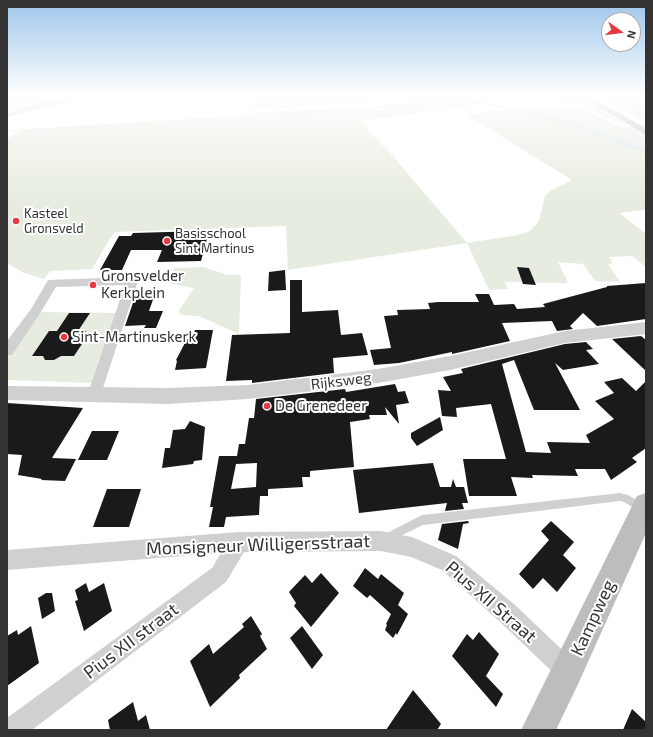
<!DOCTYPE html>
<html>
<head>
<meta charset="utf-8">
<style>
	body { margin:0 }
	#map { position:relative; width:653px; height:737px; overflow:hidden; background:#fff; font-family:"Exo 2",sans-serif }
	canvas { display:block }
	.frame { position:absolute; inset:0; border:8px solid #333; pointer-events:none }
	.north { position:absolute; left:601px; top:12px; width:40px; height:40px; box-sizing:border-box; background:#fff; border:1px solid #adadad; border-radius:50%; rotate:104deg; font-size:11px; font-weight:700; line-height:16px; text-align:center; color:#333 }
	.north::after { content:''; display:block; margin:auto; width:14px; height:18px; background:#e63946; clip-path:polygon(50% 0,100% 100%,50% 72%,0 100%) }
</style>
</head>
<body>
<div id="map">
<canvas width="653" height="737"></canvas>
<div class="frame"></div>
<div class="north">N</div>
</div>
<script>
const context = document.querySelector('canvas').getContext('2d');
context.lineJoin = 'round';
function fillPath(path, color) {
  context.fillStyle = color;
  context.fill(path, 'evenodd');
}
function toPath(rows) {
  const path = new Path2D();
  for (const r of rows) {
    path.moveTo(r[0], r[1]);
    for (let i = 2; i < r.length; i += 2) path.lineTo(r[i], r[i + 1]);
  }
  return path;
}
function stroke(path, color, width, dash) {
  context.strokeStyle = color;
  context.lineWidth = width;
  context.lineCap = dash ? 'butt' : 'round';
  context.setLineDash(dash || []);
  context.stroke(path);
}
function label(font, color, halo, rows, align = 'center') {
  context.font = font + ' "Exo 2",sans-serif';
  context.lineWidth = 4;
  context.setLineDash([]);
  context.textBaseline = 'middle';
  context.strokeStyle = halo;
  context.fillStyle = color;
  for (const [text, x, y, turn = 0] of rows) {
    context.save();
    context.translate(x, y);
    context.rotate((+turn || 0) * Math.PI / 180);
    context.textAlign = isNaN(turn) ? turn : align;
    if (halo) context.strokeText(text, 0, 0);
    context.fillText(text, 0, 0);
    context.restore();
  }
}
const green = toPath([
	[7,96,61,96,53,101,7,112],
	[341,96,445,96,451,97,251,110,249,101],
	[549,96,576,96,628,126,613,121,579,103,561,103],
	[599,96,646,96,646,123,627,112],
	[465,100,518,110,574,105,613,124,633,128,646,135,646,211,644,210,619,213,646,234,646,267,632,256,609,257,613,263,608,264,620,282,595,281,583,264,558,262,568,283,505,282,508,289,489,290,467,243,288,270,286,226,115,232,111,237,92,269,50,271,44,279,24,273,7,263,7,139,21,130,251,116,251,113],
	[480,105,502,109,467,115,572,180,550,191,545,196,539,221,530,231,518,235,467,243,391,154,360,121],
	[204,267,227,275,241,275,239,334,199,316,183,315,178,312,194,288,168,283,174,268],
	[40,312,117,313,93,383,7,380,7,359]
]);
const streamFar1 = toPath([
	[446,96,515,109],
	[522,110,570,124,640,149]
]);
const stream = toPath([
	[637,148,646,151]
]);
const building = toPath([
	[203,231,200,240,207,239,201,261,157,262,162,250,131,250,122,270,100,270,119,236,131,236,133,233],
	[517,267,529,268,536,285,523,284],
	[285,270,286,290,268,291,269,272],
	[290,280,302,280,302,312,338,310,341,335,362,333,368,355,333,358,334,373,252,383,252,380,226,381,232,335,290,333],
	[646,283,646,319,597,326,583,313,570,326,573,329,557,331,552,321,502,323,510,341,452,354,452,352,399,363,374,365,370,350,391,348,384,316,398,315,397,310,430,309,428,303,438,302,479,302,475,294,489,294,494,305,514,304,517,309,545,307,543,304,607,287,607,286],
	[136,294,155,294,149,311,163,311,156,328,144,328,146,325,125,326],
	[69,313,90,313,78,331,86,331,79,343,82,344,74,356,61,356,54,360,45,360,43,356,32,356,49,331,57,331],
	[195,330,213,330,206,368,175,370,177,361,176,360,187,339,190,340,192,338],
	[641,336,646,340,646,371,612,339],
	[586,342,593,349,586,350,599,364,563,370,555,363,580,410,534,410,514,360,502,364,526,452,551,453,547,442,590,443,586,435,614,419,595,401,614,393,604,382,622,378,636,391,646,381,646,448,632,458,637,462,611,480,605,469,575,469,578,476,532,475,533,478,511,477,517,496,469,496,463,459,506,459,491,404,456,408,457,417,442,416,438,390,451,391,443,377,463,373,461,369,565,344],
	[395,384,398,392,405,391,409,403,396,405,399,424,385,407,387,415,369,415,370,419,350,422,354,467,310,471,310,477,302,477,303,487,268,489,268,496,260,496,259,515,226,517,224,527,209,527,213,507,210,507,219,456,237,456,239,444,245,444,249,418,254,418,256,399,336,390,345,389,346,392],
	[257,463,256,487,231,489,236,464],
	[7,403,83,408,52,458,76,459,65,481,41,480,42,479,18,475,22,455,7,454],
	[440,417,443,430,417,446,411,438,411,433],
	[190,421,205,427,202,460,194,461,193,464,162,468,165,448,170,448,173,430,185,429],
	[92,431,119,431,107,460,78,460],
	[433,463,440,487,451,487,453,479,456,487,464,487,468,503,462,503,464,509,445,511,447,503,359,513,353,470],
	[107,489,141,489,129,527,93,527],
	[468,521,469,523,463,524,458,549,438,540,442,524],
	[551,521,574,542,563,555,576,568,557,592,543,578,533,589,519,574,549,540,541,531],
	[365,568,378,579,381,574,404,593,398,605,408,614,397,635,396,633,393,638,385,630,387,625,386,624,391,614,370,595,367,598,353,586],
	[321,573,339,593,311,627,294,606,296,603,289,592,305,575,312,583],
	[86,583,89,592,104,583,112,611,84,631,75,601,78,600,75,590],
	[46,593,52,593,55,611,42,619,38,598],
	[251,616,262,634,260,636,267,649,239,675,240,678,210,707,190,661,209,644,213,654,244,627,242,624],
	[31,626,39,663,7,686,7,636,17,630,18,635],
	[302,626,323,655,312,669,290,638],
	[479,632,499,654,486,676,503,694,496,707,452,656,467,634,473,640],
	[413,690,441,724,437,730,386,730],
	[133,702,138,721,146,715,150,730,110,730,108,720],
	[632,709,646,722,646,730,623,730]
]);
const path = toPath([
	[245,116,346,110,347,108,462,100,517,110,577,104],
	[7,131,244,116,247,114,244,96]
]);
const service = toPath([
	[620,493,628,495,645,505,645,511,642,513,624,502,620,501,423,525,388,542,385,540,383,537,385,534,422,515,620,493]
]);
const minor = toPath([
	[82,96,93,96,40,108,7,117,7,113,39,104,82,96],
	[132,277,136,278,138,281,99,400,94,402,89,400,87,396,125,285,56,287,39,315,12,355,7,356,7,341,31,309,48,280,132,277],
	[381,531,412,537,456,556,514,604,576,663,580,671,576,679,568,683,560,679,498,620,442,570,411,557,381,551,244,552,226,582,32,730,7,730,7,718,212,568,221,553,7,570,7,550,239,532,381,531]
]);
const tertiary = toPath([
	[646,322,646,334,565,343,450,370,378,383,248,399,168,404,7,400,7,386,168,388,248,385,378,369,450,356,565,331,646,322]
]);
const secondary = toPath([
	[579,96,588,96,646,128,646,135,579,96],
	[646,493,646,533,579,682,556,730,521,730,637,496,646,493]
]);
const markers = [
	[16,221,4,"#e63946"],
	[167,241,4,"#e63946"],
	[93,285,4,"#e63946"],
	[64,337,4,"#e63946"],
	[267,406,4,"#e63946"]
];
const farPoinames = [
	["Kasteel",24,214],
	["Gronsveld",24,229],
	["Basisschool",175,234],
	["Sint Martinus",175,249]
];
const poiNames = [
	["Gronsvelder",101,276],
	["Kerkplein",101,293],
	["Sint-Martinuskerk",72,337],
	["De Grenedeer",275,406]
];
const streetNames = [
	["Rijksweg",341,381,-7]
];
const nearStreetnames = [
	["Monsigneur Willigersstraat",258,545,-2],
	["Pius XII Straat",491,602,41],
	["Kampweg",593,618,-65],
	["Pius XII straat",131,641,-37]
];
fillPath(green, '#e6ecdf');
stroke(streamFar1, '#cfe2ee', 2);
stroke(stream, '#cfe2ee', 2.5);
fillPath(building, '#1a1a1a');
stroke(path, '#cdcdcd', 1, [1, 1]);
fillPath(service, '#d0d0d0');
fillPath(minor, '#d0d0d0');
fillPath(tertiary, '#d0d0d0');
fillPath(secondary, '#bdbdbd');
const sky = context.createLinearGradient(0, 0, 0, 199);
sky.addColorStop(0, '#9ec6ea');
sky.addColorStop(0.48, '#fff');
sky.addColorStop(1, '#ffffff00');
context.fillStyle = sky;
context.fillRect(0, 0, 653, 199);
for (const [x, y, r, color] of markers) {
  const dot = new Path2D();
  dot.arc(x, y, r, 0, 2 * Math.PI);
  context.fillStyle = color;
  context.fill(dot);
  stroke(dot, '#fff', 1.5);
}
label('13px', '#333', '#fff', farPoinames, 'left');
label('15px', '#333', '#fff', poiNames, 'left');
label('15px', '#333', '#fff', streetNames);
label('18px', '#333', '#fff', nearStreetnames);
</script>
</body>
</html>
